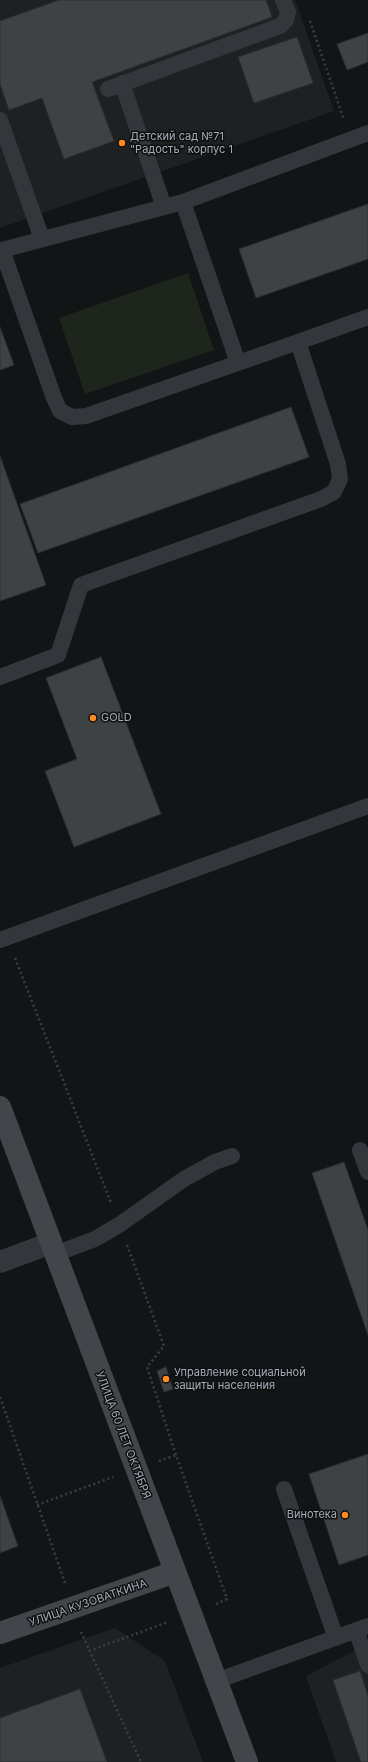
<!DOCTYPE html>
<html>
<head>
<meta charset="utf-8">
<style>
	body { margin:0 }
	canvas { display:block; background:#131415 }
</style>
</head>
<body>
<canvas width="368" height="1762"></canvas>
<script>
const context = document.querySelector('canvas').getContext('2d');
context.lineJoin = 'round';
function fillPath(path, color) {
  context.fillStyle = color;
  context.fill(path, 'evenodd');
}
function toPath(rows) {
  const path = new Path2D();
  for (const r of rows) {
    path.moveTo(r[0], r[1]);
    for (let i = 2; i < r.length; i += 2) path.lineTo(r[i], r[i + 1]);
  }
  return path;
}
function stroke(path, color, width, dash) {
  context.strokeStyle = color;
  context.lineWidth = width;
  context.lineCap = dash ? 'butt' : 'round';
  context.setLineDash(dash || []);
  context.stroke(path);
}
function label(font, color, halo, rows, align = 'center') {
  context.font = font + ' Inter,sans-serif';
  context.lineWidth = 3;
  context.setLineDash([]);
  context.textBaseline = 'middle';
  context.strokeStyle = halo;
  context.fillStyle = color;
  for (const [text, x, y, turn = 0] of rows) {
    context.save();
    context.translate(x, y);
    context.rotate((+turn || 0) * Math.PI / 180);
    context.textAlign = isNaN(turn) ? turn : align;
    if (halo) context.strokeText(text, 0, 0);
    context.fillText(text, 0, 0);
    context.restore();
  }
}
const built = toPath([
	[0,0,295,0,334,111,0,228],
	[115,1628,165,1661,203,1762,0,1762,0,1668],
	[368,1646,368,1762,336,1762,306,1676,356,1650]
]);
const green = toPath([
	[188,273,214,350,85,394,59,318]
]);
const building = toPath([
	[59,0,266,0,272,17,92,82,114,141,64,159,42,98,9,110,0,84,0,21,59,0],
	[368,33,368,62,347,70,337,44,368,33],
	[297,37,313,83,254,103,238,57,297,37],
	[368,204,368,259,256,298,239,249,368,204],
	[0,327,14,365,0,370,0,327],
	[291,407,309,457,38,553,20,504,291,407],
	[0,456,46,585,0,601,0,456],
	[101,657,161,814,74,847,45,771,77,759,46,678,101,657],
	[344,1162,368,1230,368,1335,312,1173,344,1162],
	[166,1367,173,1389,164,1392,157,1371,166,1367],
	[368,1454,368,1555,339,1565,309,1474,368,1454],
	[0,1496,18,1546,0,1553,0,1496],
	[360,1671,368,1696,368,1762,361,1762,333,1680,360,1671],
	[80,1689,107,1762,0,1762,0,1718,80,1689]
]);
const path = toPath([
	[310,21,344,120],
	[15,958,111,1203],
	[127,1245,164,1346,147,1367,176,1455,227,1599,214,1605],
	[0,1397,65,1583],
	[159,1461,176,1455],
	[37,1505,113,1477],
	[81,1632,141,1762],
	[89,1651,168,1622]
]);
const lane = toPath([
	[122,83,164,207],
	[108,89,280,26,286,20,288,12,283,0],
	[0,120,42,239],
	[2,250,183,202],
	[0,251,2,250,54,398,60,411,72,417,86,416,238,363,183,202,368,133],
	[298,342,368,317],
	[0,677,58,655,81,585,321,499,334,492,340,479,338,464,298,342,238,363],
	[0,940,368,806],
	[360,1150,368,1172],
	[55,1254,95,1239,119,1225,184,1179,215,1162,232,1156],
	[284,1489,336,1638],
	[356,1630,368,1665],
	[216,1681,368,1626]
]);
const street = toPath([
	[0,1262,51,1243]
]);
const secondary = toPath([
	[0,1107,247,1762],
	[0,1633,175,1572]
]);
const markers = [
	[122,143,4,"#ff8a21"],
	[93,718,4,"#ff8a21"],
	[166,1379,4,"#ff8a21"],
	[345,1515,4,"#ff8a21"]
];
const poiNames = [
	["Детский сад №71",130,137],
	["\"Радость\" корпус 1",130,150],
	["GOLD",101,718],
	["Управление социальной",174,1373],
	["защиты населения",174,1386],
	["Винотека",337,1515,"right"]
];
const streetNames = [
	["УЛИЦА 60 ЛЕТ ОКТЯБРЯ",123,1435,69],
	["УЛИЦА КУЗОВАТКИНА",88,1603,-19]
];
fillPath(built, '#1f2022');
fillPath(green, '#1d251d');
fillPath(building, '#3f4245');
stroke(building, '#2d2e31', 1);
stroke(path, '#3a3d42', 2.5, [2, 3]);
stroke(lane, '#34363b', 16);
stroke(street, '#34363b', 22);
stroke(secondary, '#42464b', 22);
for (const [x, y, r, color] of markers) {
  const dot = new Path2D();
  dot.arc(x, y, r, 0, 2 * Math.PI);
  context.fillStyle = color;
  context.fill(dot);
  stroke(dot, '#0e0f10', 1.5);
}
label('11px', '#a3adb7', '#0e0f10', poiNames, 'left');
label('11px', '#a3adb7', '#0e0f10', streetNames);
</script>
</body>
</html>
